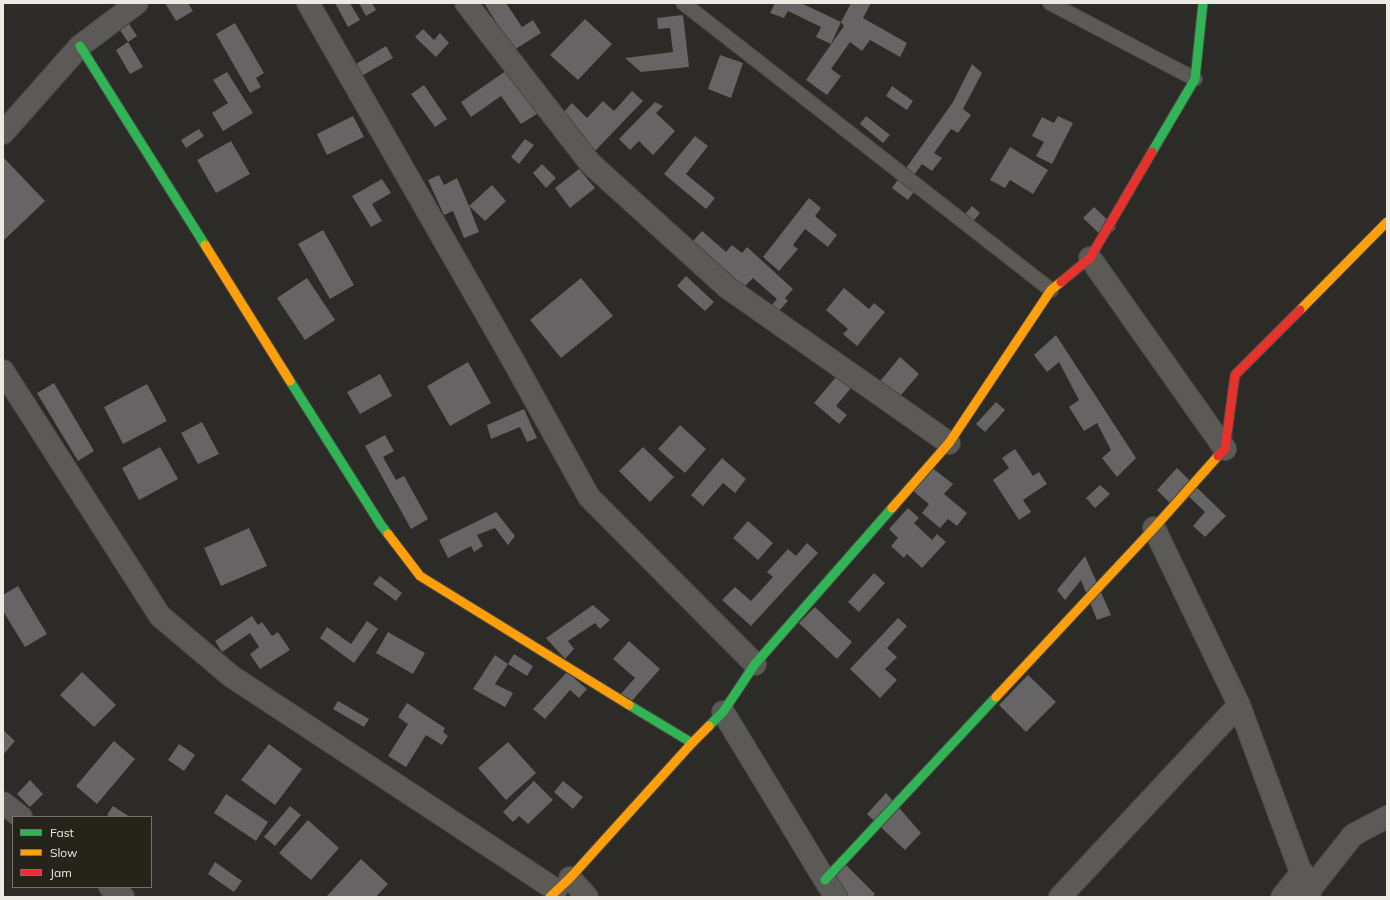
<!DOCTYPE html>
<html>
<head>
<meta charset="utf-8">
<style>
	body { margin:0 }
	#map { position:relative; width:1390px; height:900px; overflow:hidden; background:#2d2b27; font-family:Mulish,sans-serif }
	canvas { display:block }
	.frame { position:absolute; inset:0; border:4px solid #edeae4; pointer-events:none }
	.legend { position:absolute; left:12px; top:816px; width:140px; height:72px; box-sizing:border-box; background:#26231a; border:1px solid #76736b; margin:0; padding:5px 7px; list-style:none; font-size:12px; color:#edeae4 }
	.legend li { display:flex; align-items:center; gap:8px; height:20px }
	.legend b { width:20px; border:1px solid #76736b }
</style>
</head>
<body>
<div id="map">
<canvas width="1390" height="900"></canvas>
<div class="frame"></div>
<ul class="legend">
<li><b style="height:5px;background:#30b455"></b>Fast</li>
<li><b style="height:5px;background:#ff9f0a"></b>Slow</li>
<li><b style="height:5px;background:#e5322d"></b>Jam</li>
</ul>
</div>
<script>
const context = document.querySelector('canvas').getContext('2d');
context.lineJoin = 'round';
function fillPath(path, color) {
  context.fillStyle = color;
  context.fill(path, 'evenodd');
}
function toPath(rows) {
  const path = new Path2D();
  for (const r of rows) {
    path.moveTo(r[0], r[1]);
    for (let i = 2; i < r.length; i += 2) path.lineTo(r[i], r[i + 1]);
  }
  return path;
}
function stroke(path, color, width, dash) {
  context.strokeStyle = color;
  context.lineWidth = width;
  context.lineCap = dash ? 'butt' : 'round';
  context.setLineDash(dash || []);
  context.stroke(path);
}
const building = toPath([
	[165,3,188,3,193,11,176,21],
	[335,3,350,3,360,20,348,27],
	[359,3,372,3,376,10,366,16],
	[484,3,506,3,522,27,533,20,541,33,514,50],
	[775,3,801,3,841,22,831,44,816,37,821,27,788,11,784,18,770,13],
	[851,3,871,3,863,18,907,43,900,57,870,40,862,51,850,42,831,69,841,76,827,95,806,80,844,26,841,22],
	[683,15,689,67,641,72,625,58,673,52,670,28,658,29,657,18],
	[585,19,612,44,578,80,550,55],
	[235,23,264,73,256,78,261,87,250,93,216,34],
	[129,24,137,36,128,42,120,30],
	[423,29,434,40,440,33,449,43,436,57,415,37],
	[128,42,143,67,130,74,116,50],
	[386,46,393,58,358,78,351,67],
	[720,55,743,63,731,98,708,89],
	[972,64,982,73,963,109,971,115,958,133,951,129,934,153,942,158,932,171,922,164,908,183,916,189,908,200,892,188,953,102],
	[510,68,540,112,521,124,501,96,471,117,461,102],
	[227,72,253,113,223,131,212,113,228,103,213,80],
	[424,85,447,119,435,127,411,94],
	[892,86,913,101,907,110,886,96],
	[632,91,643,101,595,151,559,117,572,103,587,118,603,101,614,111],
	[655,102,663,106,656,113,675,131,653,155,639,141,630,150,619,139],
	[353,116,364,137,327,155,317,134],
	[866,116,890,135,883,143,860,124],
	[1058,116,1073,123,1052,164,1036,156,1044,142,1032,136,1042,117,1054,123],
	[199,129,204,136,186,148,181,140],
	[695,136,708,146,686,174,715,198,706,209,664,174],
	[525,139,534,145,519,164,511,157],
	[231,141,250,174,216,193,197,160],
	[1010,147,1048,170,1033,194,1010,180,1005,188,990,180],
	[3,157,45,201,3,241],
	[542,164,556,178,546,188,533,173],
	[579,169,595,188,570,208,555,188],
	[439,175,444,185,457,178,469,206,492,185,506,201,485,221,469,206,479,232,464,238,453,211,444,215,428,180],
	[382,179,391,193,372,204,382,221,371,227,352,196],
	[809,198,821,208,815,216,837,235,828,247,805,229,793,245,798,249,779,271,763,257],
	[972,206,980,213,969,226,961,219],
	[1094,207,1116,228,1105,239,1083,218],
	[323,230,354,285,330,299,298,244],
	[702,231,726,252,732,245,742,253,747,247,793,289,785,298,788,301,776,314,769,308,777,299,753,278,744,287,693,241],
	[686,276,714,302,705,311,677,286],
	[307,278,335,320,305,340,277,298],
	[581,278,613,316,561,358,530,320],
	[844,288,869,309,874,303,885,312,857,346,843,334,848,329,826,310],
	[1056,335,1136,458,1117,477,1102,458,1111,450,1097,423,1084,431,1069,407,1079,400,1059,362,1047,372,1034,355],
	[900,357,919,374,896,401,877,385],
	[468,362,491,403,450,426,427,386],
	[380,374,392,396,360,414,347,392],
	[837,376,851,388,836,406,847,415,839,424,814,403],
	[54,383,94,451,78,461,37,393],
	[147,384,167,421,123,444,104,407],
	[996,402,1005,410,985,432,976,424],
	[524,409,537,438,527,442,520,427,491,439,487,425],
	[202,422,219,454,198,464,181,433],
	[680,425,706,449,685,473,658,449],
	[385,435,394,451,383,457,396,480,404,476,428,519,411,529,365,446],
	[160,447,178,479,139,500,122,468],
	[643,447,674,477,650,502,619,471],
	[1015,449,1033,476,1039,472,1047,484,1023,500,1031,512,1019,520,993,480,1009,468,1002,458],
	[722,458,746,479,735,493,723,483,703,506,691,495],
	[931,467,953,484,944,494,967,513,957,526,948,519,940,528,922,513,929,504,912,490],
	[1177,468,1226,516,1205,537,1193,526,1205,512,1182,490,1170,503,1157,490],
	[1100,485,1110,494,1095,508,1086,498],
	[908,508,919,518,914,523,932,540,937,534,946,542,922,568,907,554,904,558,891,546,898,538,889,529],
	[496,512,515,536,508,545,495,528,477,535,483,546,474,552,471,546,448,558,439,540],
	[748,521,773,543,758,560,733,538],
	[249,528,267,566,221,586,204,548],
	[807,543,818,553,751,626,722,600,735,587,751,601,773,577,767,572,788,549,796,556],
	[1085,556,1111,615,1097,620,1081,580,1065,600,1057,590],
	[874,573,885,583,859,612,848,602],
	[380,576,402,593,396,601,373,584],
	[18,586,47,634,25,647,3,611,3,595],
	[593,605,610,620,600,629,595,623,568,641,574,649,565,659,546,638],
	[815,607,852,642,837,659,799,623],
	[252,616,258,625,262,622,272,636,278,632,290,650,260,669,250,654,259,647,250,633,222,652,215,641],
	[898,618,907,626,887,648,897,657,885,669,897,680,880,698,850,669],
	[367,621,378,629,354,663,320,638,327,627,351,644],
	[388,632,425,653,413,674,376,653],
	[629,641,660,669,629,704,619,696,635,678,613,659],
	[514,654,533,666,527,676,508,664],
	[495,655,508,664,495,684,513,693,505,707,473,689],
	[82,672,116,705,94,727,60,695],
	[567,672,587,689,579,698,570,690,545,719,533,709],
	[1028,675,1056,702,1026,732,999,705],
	[338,701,369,719,364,727,333,709],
	[407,703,445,728,443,732,448,736,442,745,426,735,406,767,388,756,408,724,398,717],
	[3,730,15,741,3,755],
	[114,741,135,759,97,804,76,786],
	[508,742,536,773,506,800,478,768],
	[179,744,195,755,184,771,168,760],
	[269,744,302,769,275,805,241,780],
	[30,780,43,794,30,807,17,794],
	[534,781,553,800,528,824,519,816,513,822,503,812],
	[563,781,583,797,573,809,554,792],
	[886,793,921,833,905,850,867,814],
	[226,794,268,822,256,841,214,813],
	[113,806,130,817,111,817,107,815],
	[290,806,301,815,275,846,264,837],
	[308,820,339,848,311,880,279,853],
	[361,859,388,884,376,897,326,897],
	[215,862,242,881,234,892,208,874],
	[843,862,875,894,872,897,841,897,825,880]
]);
const lane = toPath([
	[683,3,1051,290],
	[1050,3,1195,79]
]);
const street = toPath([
	[308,3,514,362,589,497,755,664],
	[466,3,590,163,728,288,949,443],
	[3,133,80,46,137,3],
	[1090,258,1225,449],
	[3,371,160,616,231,676,556,890],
	[1154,528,1239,705,1310,897],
	[723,712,825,880,836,897],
	[3,803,21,817],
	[570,878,587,897],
	[110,887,123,897],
	[1308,892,1353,835,1387,817],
	[1060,897,1239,705],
	[1282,897,1302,872]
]);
const fast = toPath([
	[80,46,205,245],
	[1152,152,1195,79,1203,3],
	[290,381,381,525,388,534],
	[629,705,692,743],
	[709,726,723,712,755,664,892,508],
	[825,880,996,697]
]);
const slow = toPath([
	[205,245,290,381],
	[1300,310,1387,222],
	[892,508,949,443,1051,290,1061,282],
	[388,534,420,576,629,705],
	[996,697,1154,528,1218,456],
	[550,897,570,878,692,743,709,726]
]);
const jam = toPath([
	[1061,282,1090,258,1152,152],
	[1218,456,1225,449,1235,375,1300,310]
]);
fillPath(building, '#666464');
stroke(lane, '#484743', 16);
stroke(street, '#484743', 24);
stroke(fast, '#484743', 11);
stroke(slow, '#484743', 11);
stroke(jam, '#484743', 11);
stroke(lane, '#5b5a57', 14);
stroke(street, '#5b5a57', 22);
stroke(fast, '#30b455', 9);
stroke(slow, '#ff9f0a', 9);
stroke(jam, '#e5322d', 9);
</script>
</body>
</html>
